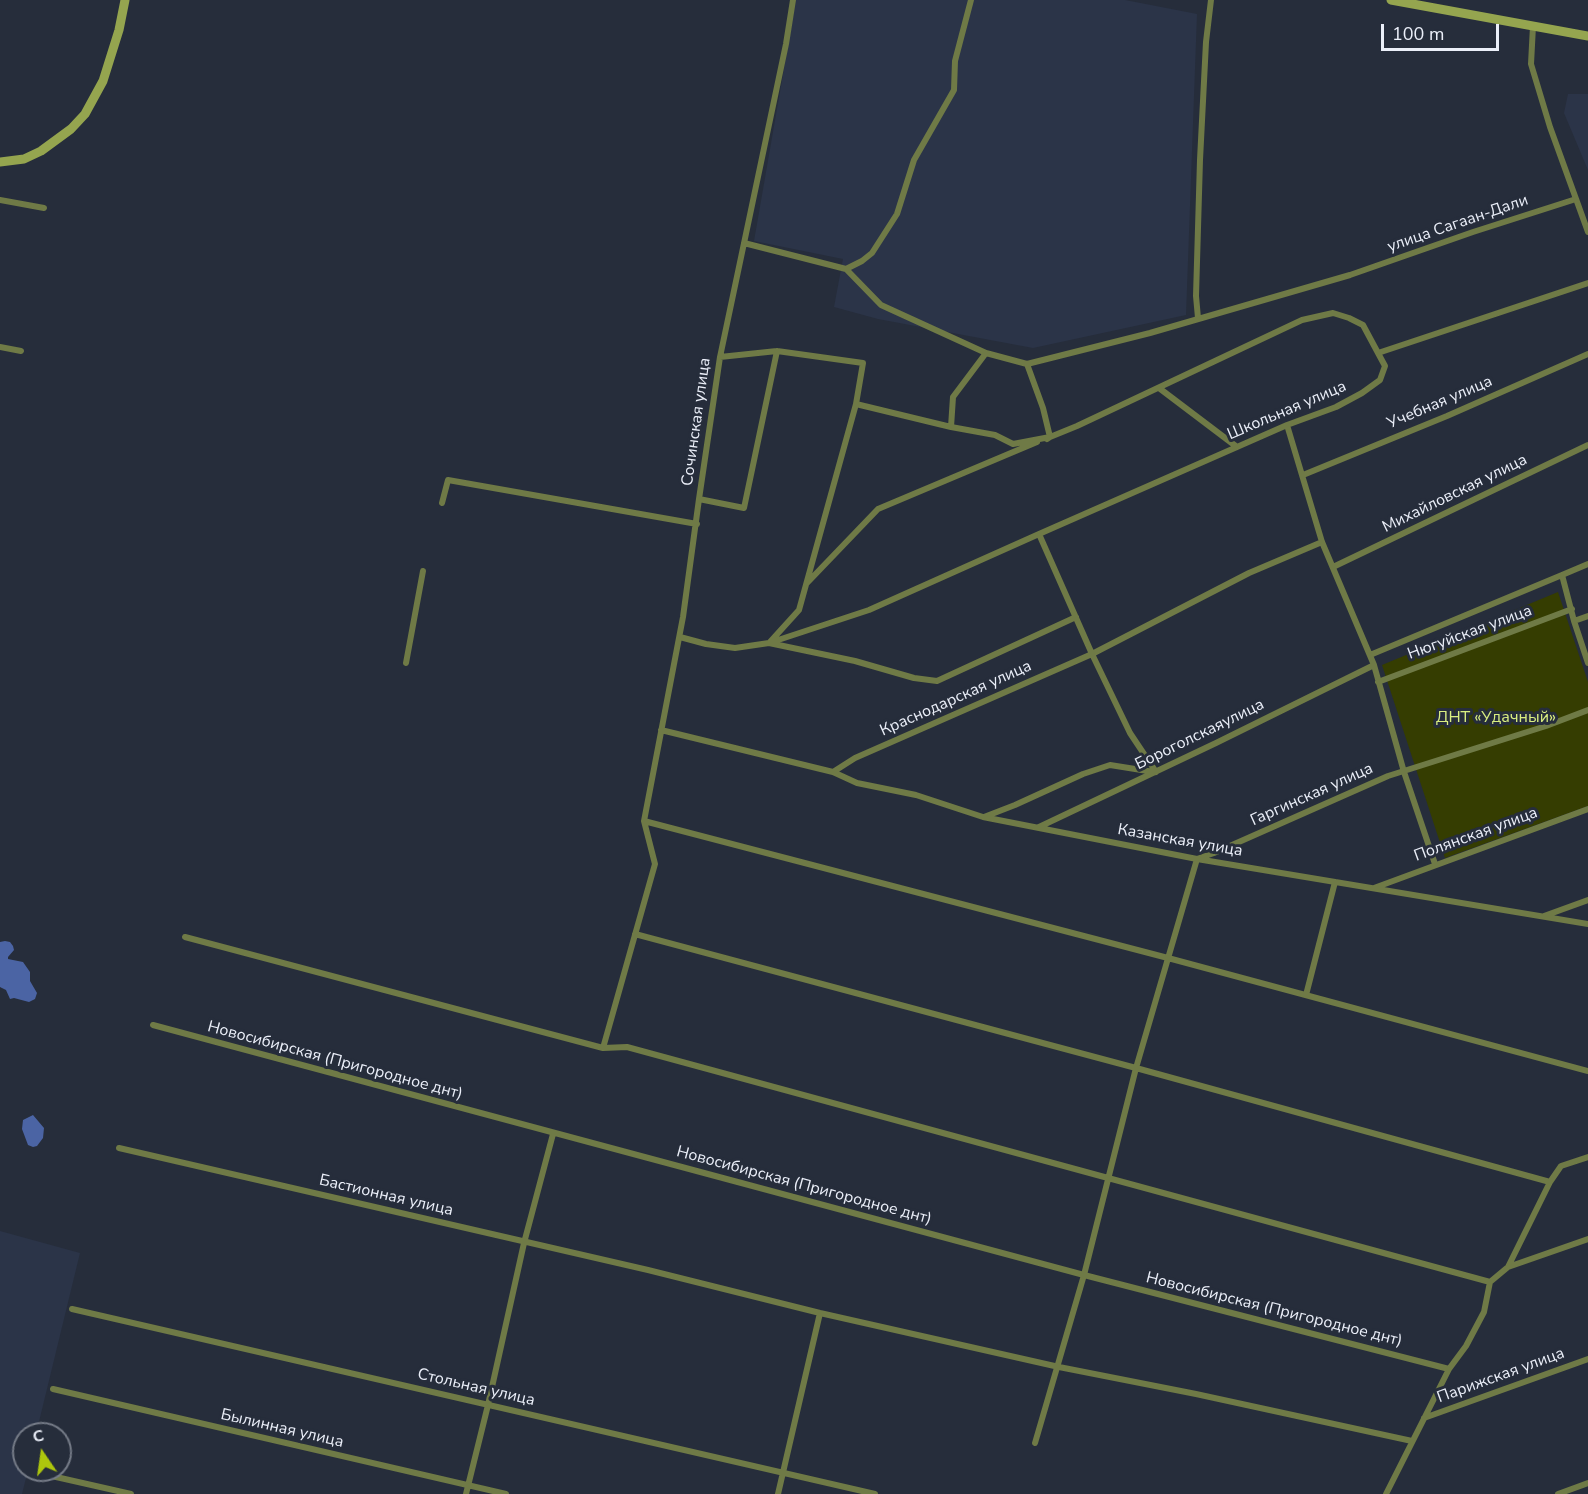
<!DOCTYPE html>
<html>
<head>
<meta charset="utf-8">
<style>
	body { margin:0 }
	#map { position:relative; width:1588px; height:1494px; overflow:hidden; background:#262d3b; font-family:"Nunito Sans",sans-serif }
	canvas { display:block }
	.north { position:absolute; left:12px; top:1422px; width:60px; height:60px; box-sizing:border-box; background:#262d3b; border:2px solid #757b87; border-radius:50%; rotate:347deg; font-size:16px; font-weight:700; line-height:24px; text-align:center; color:#ebeff9 }
	.north::after { content:''; display:block; margin:auto; width:21px; height:27px; background:#adc60d; clip-path:polygon(50% 0,100% 100%,50% 72%,0 100%) }
	.scale { position:absolute; left:1381px; top:24px; width:118px; height:27px; box-sizing:border-box; border:3px solid #ebeff9; border-top:0; padding-left:8px; font-size:18px; line-height:21px; white-space:nowrap; color:#ebeff9; -webkit-text-stroke:4px #262d3b; paint-order:stroke }
</style>
</head>
<body>
<div id="map">
<canvas width="1588" height="1494"></canvas>
<div class="north">С</div>
<div class="scale">100 m</div>
</div>
<script>
const context = document.querySelector('canvas').getContext('2d');
context.lineJoin = 'round';
function fillPath(path, color) {
  context.fillStyle = color;
  context.fill(path, 'evenodd');
}
function toPath(rows) {
  const path = new Path2D();
  for (const r of rows) {
    path.moveTo(r[0], r[1]);
    for (let i = 2; i < r.length; i += 2) path.lineTo(r[i], r[i + 1]);
  }
  return path;
}
function stroke(path, color, width, dash) {
  context.strokeStyle = color;
  context.lineWidth = width;
  context.lineCap = dash ? 'butt' : 'round';
  context.setLineDash(dash || []);
  context.stroke(path);
}
function label(font, color, halo, rows, align = 'center') {
  context.font = font + ' "Nunito Sans",sans-serif';
  context.lineWidth = 6;
  context.setLineDash([]);
  context.textBaseline = 'middle';
  context.strokeStyle = halo;
  context.fillStyle = color;
  for (const [text, x, y, turn = 0] of rows) {
    context.save();
    context.translate(x, y);
    context.rotate((+turn || 0) * Math.PI / 180);
    context.textAlign = isNaN(turn) ? turn : align;
    if (halo) context.strokeText(text, 0, 0);
    context.fillText(text, 0, 0);
    context.restore();
  }
}
const built = toPath([
	[796,0,1125,0,1197,14,1186,315,1033,348,878,319,834,307,843,259,754,241],
	[1568,94,1588,94,1588,170,1564,113],
	[0,1231,80,1253,36,1434,24,1434,24,1470,28,1470,22,1494,0,1494]
]);
const green = toPath([
	[1558,592,1588,682,1588,806,1445,858,1382,665]
]);
const water = toPath([
	[5,941,10,942,13,946,14,950,8,957,8,959,23,962,30,972,30,981,37,993,35,999,29,1002,14,998,10,999,6,990,0,987,0,942],
	[33,1115,44,1128,43,1138,37,1146,33,1147,28,1145,22,1129,23,1120]
]);
const street = toPath([
	[1533,26,1531,64,1550,127,1588,232],
	[0,200,44,208],
	[744,243,846,269,862,261,872,253,897,214,914,160,954,90,955,61,971,0],
	[846,269,881,305,986,353,1027,364,1150,333,1350,275,1473,232,1576,199],
	[1198,318,1196,296,1200,160,1206,42,1211,0],
	[0,347,21,351],
	[777,351,744,508,699,499,720,357,786,44,793,0],
	[720,357,777,351,863,363,856,404,799,610,770,642],
	[1027,364,1043,408,1050,437,1047,439],
	[1159,388,1237,447],
	[856,404,951,427,995,435,1013,444,1050,437,1077,426,1302,320,1333,313,1349,318,1363,325,1378,353],
	[1287,425,1322,542,1374,665,1404,772,1435,864],
	[951,427,953,397,986,353],
	[1303,475,1447,416,1588,354],
	[442,503,448,480,697,524],
	[1039,534,1287,425,1336,407,1362,393,1380,380,1385,366,1378,353,1588,283],
	[1588,564,1562,575,1574,621,1588,663],
	[1333,567,1588,445],
	[807,583,878,509,1037,442],
	[1574,621,1588,616],
	[680,637,706,644,735,648,769,643,855,661,914,678,937,681,1076,617],
	[769,643,869,610,1039,534,1092,654,1130,733,1156,772],
	[1370,655,1562,575],
	[406,663,423,571],
	[1378,682,1572,609],
	[661,730,833,772,857,783,916,795,983,817,1197,859,1588,924],
	[833,772,855,758,1092,654,1249,573,1322,542],
	[984,817,1015,805,1083,774,1110,765,1154,772],
	[644,821,1168,958,1588,1071],
	[1039,827,1216,743,1374,665],
	[1374,888,1588,809],
	[1544,916,1588,900],
	[635,934,1136,1068,1550,1182],
	[185,937,603,1048,627,1047,1490,1282],
	[1306,995,1335,882],
	[153,1025,1084,1275,1449,1369],
	[603,1048,655,864,644,821,683,617,699,499],
	[119,1148,648,1270,820,1313,1059,1367,1196,1394,1412,1441],
	[1508,1267,1588,1239],
	[72,1309,875,1494],
	[53,1389,506,1494],
	[1424,1418,1588,1359],
	[1035,1443,1084,1275,1136,1068,1197,859,1214,853,1388,776,1546,726,1588,710],
	[34,1472,131,1494],
	[466,1494,488,1405,524,1243,553,1134],
	[778,1494,820,1313],
	[1386,1494,1449,1369,1466,1346,1484,1312,1490,1282,1508,1267,1550,1182,1561,1166,1588,1157],
	[1558,1494,1588,1483]
]);
const secondary = toPath([
	[1391,0,1588,36],
	[0,162,24,159,41,151,71,129,85,114,103,81,119,30,125,0]
]);
const streetNames = [
	["улица Сагаан-Дали",1458,224,-19],
	["Учебная улица",1440,403,-23],
	["Школьная улица",1287,411,-23],
	["Сочинская улица",697,422,-82],
	["Михайловская улица",1455,494,-26],
	["Нюгуйская улица",1470,633,-20],
	["Краснодарская улица",956,699,-24],
	["Бороголскаяулица",1200,735,-26],
	["Гаргинская улица",1312,795,-24],
	["Полянская улица",1476,835,-20],
	["Казанская улица",1180,841,10],
	["Новосибирская (Пригородное днт)",335,1061,15],
	["Новосибирская (Пригородное днт)",804,1186,15],
	["Бастионная улица",386,1196,13],
	["Новосибирская (Пригородное днт)",1274,1310,14],
	["Парижская улица",1501,1376,-20],
	["Стольная улица",476,1388,13],
	["Былинная улица",282,1429,13]
];
const parkNames = [
	["ДНТ «Удачный»",1496,718]
];
fillPath(built, '#2b3448');
fillPath(green, '#353d01');
fillPath(water, '#4b64a4');
stroke(street, '#6f7a46', 6);
stroke(secondary, '#95a54f', 9);
label('16px', '#ebeff9', '#262d3b', streetNames);
label('16px', '#d9ee81', '#262d3b', parkNames);
</script>
</body>
</html>
